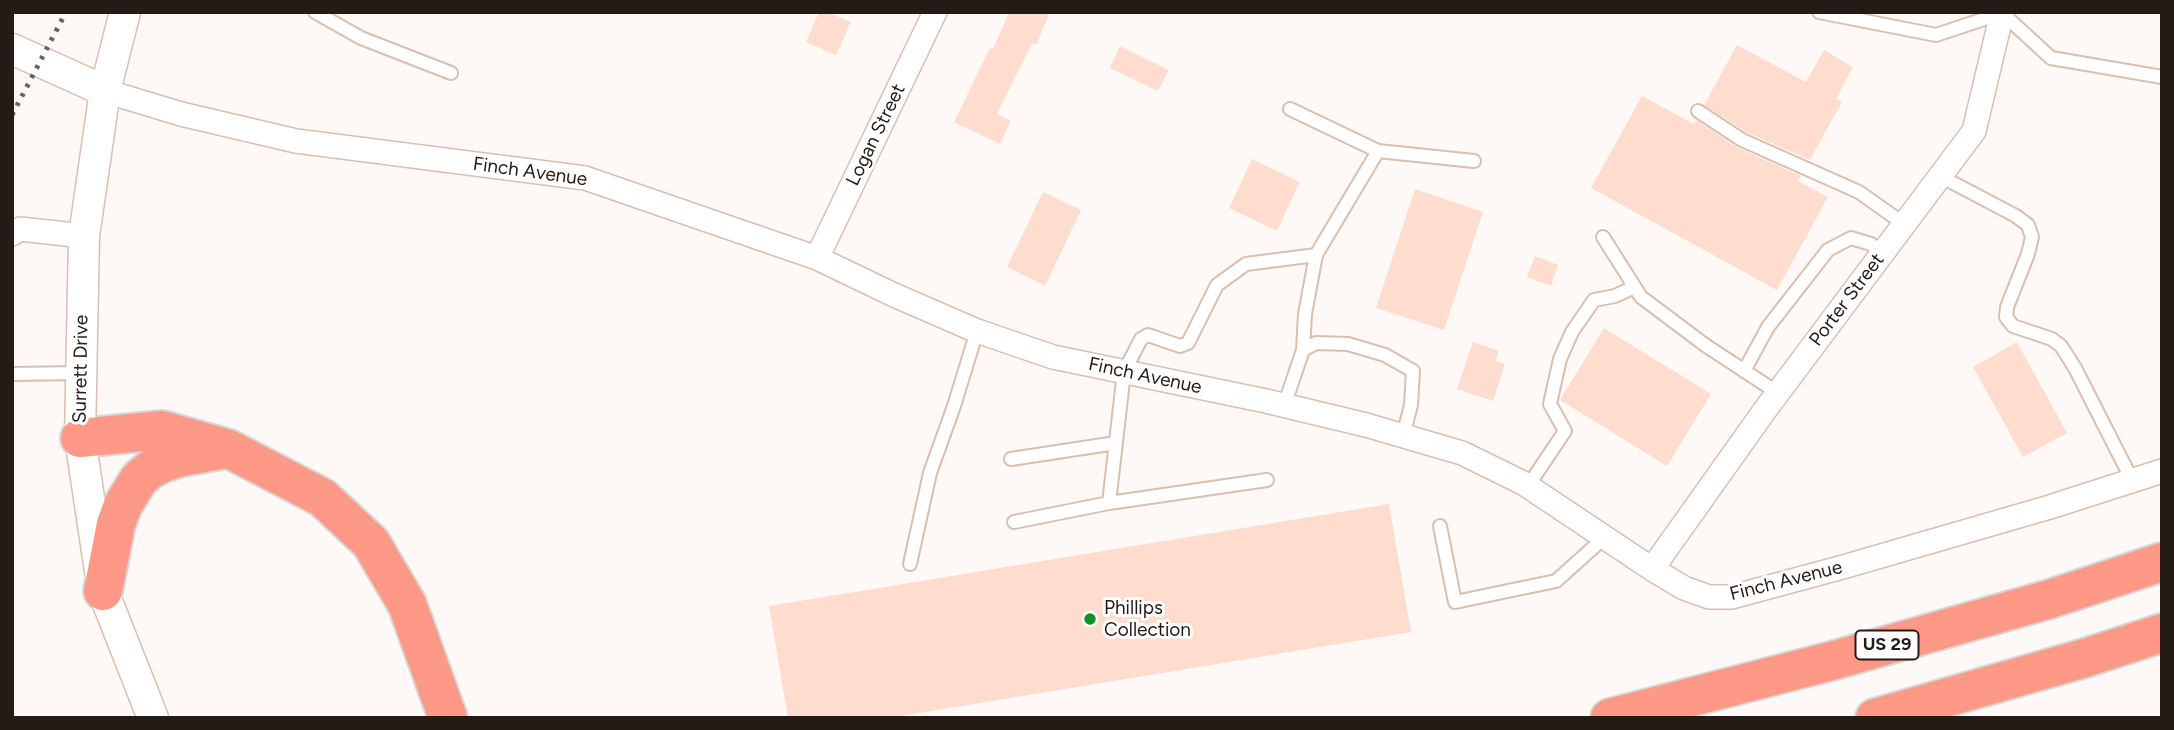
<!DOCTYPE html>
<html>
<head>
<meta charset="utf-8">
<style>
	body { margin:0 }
	#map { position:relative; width:2174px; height:730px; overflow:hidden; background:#fef9f6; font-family:Figtree,sans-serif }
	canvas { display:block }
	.frame { position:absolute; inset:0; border:14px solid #241b16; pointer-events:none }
</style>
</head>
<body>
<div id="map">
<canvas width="2174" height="730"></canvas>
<div class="frame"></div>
</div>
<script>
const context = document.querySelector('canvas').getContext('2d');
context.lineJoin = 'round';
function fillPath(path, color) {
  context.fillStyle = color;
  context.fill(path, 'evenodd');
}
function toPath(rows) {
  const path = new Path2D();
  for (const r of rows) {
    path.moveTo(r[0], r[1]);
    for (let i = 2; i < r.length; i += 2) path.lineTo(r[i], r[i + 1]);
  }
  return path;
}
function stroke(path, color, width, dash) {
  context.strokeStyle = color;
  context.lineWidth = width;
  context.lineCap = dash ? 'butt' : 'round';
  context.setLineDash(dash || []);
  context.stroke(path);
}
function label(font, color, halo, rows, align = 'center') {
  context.font = font + ' Figtree,sans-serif';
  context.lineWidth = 6;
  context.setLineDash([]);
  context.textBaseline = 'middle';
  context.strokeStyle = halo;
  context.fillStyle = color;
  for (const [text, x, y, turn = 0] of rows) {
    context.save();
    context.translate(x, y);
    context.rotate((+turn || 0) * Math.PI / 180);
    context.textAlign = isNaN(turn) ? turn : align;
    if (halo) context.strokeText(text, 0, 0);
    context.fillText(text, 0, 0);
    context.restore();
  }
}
const building = toPath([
	[819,12,827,12,851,22,836,55,806,42],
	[1009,12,1050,12,1036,45,1032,43,997,114,1011,121,1000,144,954,122,990,48,993,49],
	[1737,45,1806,82,1824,50,1853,67,1836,99,1842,102,1810,160,1746,132,1704,105],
	[1120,46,1169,70,1158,91,1110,68],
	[1642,96,1694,124,1696,120,1738,148,1801,176,1798,181,1828,197,1777,290,1591,188],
	[1252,159,1300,182,1277,231,1229,208],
	[1415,189,1483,212,1444,330,1376,308],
	[1043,192,1081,210,1045,286,1007,267],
	[1535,256,1558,265,1551,286,1527,277],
	[1604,328,1711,394,1667,466,1560,400],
	[1473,342,1499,351,1495,361,1505,364,1493,401,1457,389],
	[2017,342,2067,433,2023,457,1973,367],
	[1389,504,1411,632,889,718,788,718,769,606]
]);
const service = toPath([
	[315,12,361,38,451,73],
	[1819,12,1936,35,2002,13],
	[2001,12,2051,58,2162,77],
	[1290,109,1378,151,1316,255,1305,314,1303,350],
	[1698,111,1742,140,1859,192,1904,224],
	[1378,151,1474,161],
	[1940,176,2016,216,2028,225,2032,237,2028,254,2007,307,2006,317,2013,326,2052,339,2061,346,2075,368,2132,480],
	[1603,237,1641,297,1705,345,1778,393],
	[1744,371,1768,327,1828,250,1851,238,1871,244,1882,253],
	[12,374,81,373],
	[1284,406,1303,350,1316,343,1348,344,1385,355,1413,371,1411,405,1403,436],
	[1011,459,1116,443],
	[1267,480,1109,503,1124,372,1141,339,1148,335,1180,346,1188,343,1217,285,1246,264,1316,255],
	[1528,486,1565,431,1550,404,1560,359,1572,332,1594,300,1615,296,1634,287],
	[1014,522,1109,503],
	[1440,526,1455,602,1556,581,1605,537],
	[910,564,930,473,954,406,977,331]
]);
const minor = toPath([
	[105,91,181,114,296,141,585,178,817,258,894,295,977,331,1053,357,1266,401,1366,425,1462,453,1523,483,1652,569,1684,588,1709,597,1732,597,1843,567,2050,507,2162,471],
	[12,234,20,229,84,236],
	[817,258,935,12],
	[1652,569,1765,410,1974,131,2002,13]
]);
const tertiary = toPath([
	[125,12,105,91,84,236,80,438,103,591,153,718],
	[12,49,105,91]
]);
const motorway = toPath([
	[80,438,162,430,229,449,323,498,371,543,407,604,448,718],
	[103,591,116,524,123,505,139,479,151,469,163,463,182,457,221,450],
	[1610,718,1835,660,2050,599,2162,562],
	[1875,718,2085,658,2162,633]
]);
const rail = toPath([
	[12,115,66,12]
]);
const markers = [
	[1090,619,7,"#0f9223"]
];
const shields = [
	[1887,645,63]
];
const shieldNames = [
	["US 29",1887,645]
];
const streetNames = [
	["Logan Street",876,135,-64],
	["Finch Avenue",530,172,8],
	["Porter Street",1847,300,-53],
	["Surrett Drive",81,369,-89],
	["Finch Avenue",1145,376,12],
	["Finch Avenue",1786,581,-14]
];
const poiNames = [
	["Phillips",1104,608],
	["Collection",1104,630]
];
fillPath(building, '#feddcf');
stroke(service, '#d8bfb0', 16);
stroke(minor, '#d8bfb0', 26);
stroke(tertiary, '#d8bfb0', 33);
stroke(motorway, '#d8d6d5', 42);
stroke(service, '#fff', 12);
stroke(minor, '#fff', 23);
stroke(tertiary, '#fff', 30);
stroke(motorway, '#fe9887', 38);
stroke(rail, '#6a625e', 5, [3.5, 7]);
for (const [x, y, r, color] of markers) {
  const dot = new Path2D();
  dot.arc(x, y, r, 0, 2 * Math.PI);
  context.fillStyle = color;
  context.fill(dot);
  stroke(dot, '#fff', 2.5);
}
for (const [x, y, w] of shields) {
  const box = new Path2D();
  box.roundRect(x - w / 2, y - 14.5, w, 29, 5);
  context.fillStyle = '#fff';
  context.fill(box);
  stroke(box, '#241b16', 2);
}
label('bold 18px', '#241b16', null, shieldNames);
label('19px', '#241b16', '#fff', streetNames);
label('19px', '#241b16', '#fff', poiNames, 'left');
</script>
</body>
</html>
